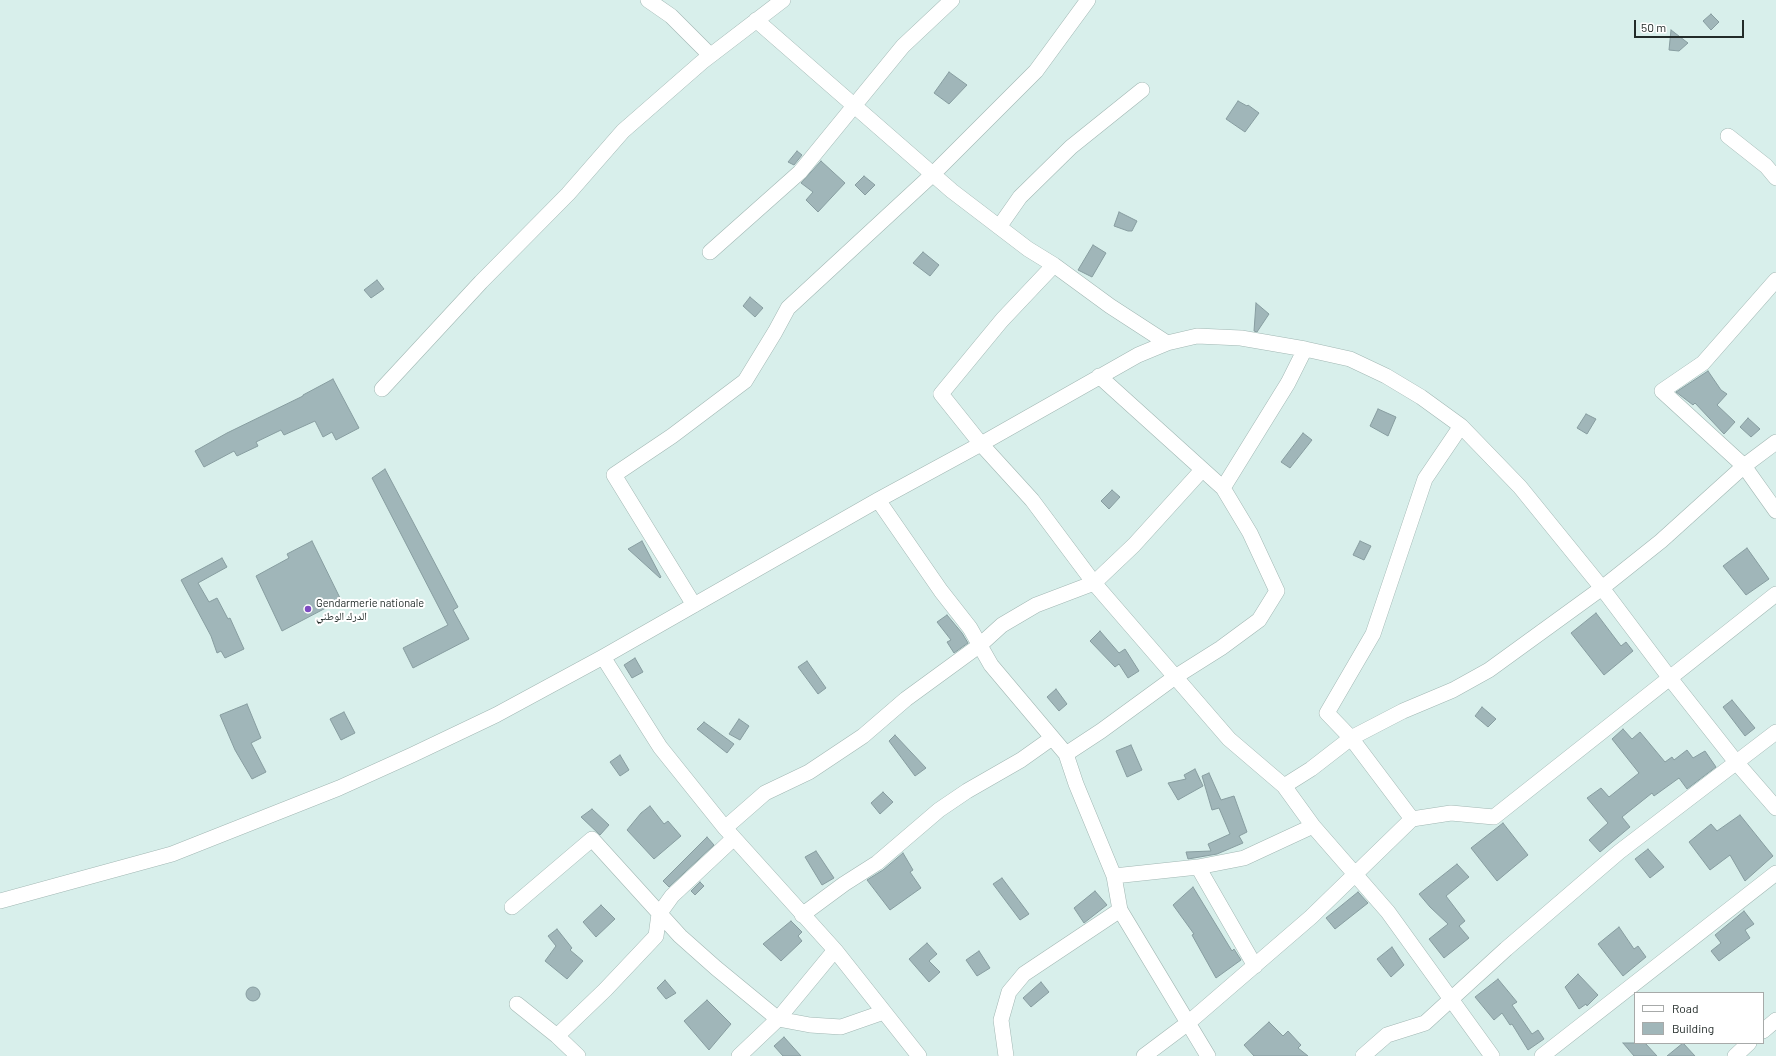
<!DOCTYPE html>
<html>
<head>
<meta charset="utf-8">
<style>
	body { margin:0 }
	#map { position:relative; width:1776px; height:1056px; overflow:hidden; background:#d8efeb; font-family:Barlow,sans-serif }
	canvas { display:block }
	.legend { position:absolute; left:1634px; top:992px; width:130px; height:52px; box-sizing:border-box; background:#fff; border:1px solid #a7aaa9; margin:0; padding:5px 7px; list-style:none; font-size:12px; color:#222b29 }
	.legend li { display:flex; align-items:center; gap:8px; height:20px }
	.legend b { width:20px; border:1px solid #a7aaa9 }
	.scale { position:absolute; left:1634px; top:20px; width:110px; height:18px; box-sizing:border-box; border:2px solid #222b29; border-top:0; padding-left:5px; font-size:12px; line-height:14px; white-space:nowrap; color:#222b29; -webkit-text-stroke:3px #fff; paint-order:stroke }
</style>
</head>
<body>
<div id="map">
<canvas width="1776" height="1056"></canvas>
<ul class="legend">
<li><b style="height:5px;background:#fff"></b>Road</li>
<li><b style="height:11px;background:#a0b6b9"></b>Building</li>
</ul>
<div class="scale">50 m</div>
</div>
<script>
const context = document.querySelector('canvas').getContext('2d');
context.lineJoin = 'round';
function fillPath(path, color) {
  context.fillStyle = color;
  context.fill(path, 'evenodd');
}
function toPath(rows) {
  const path = new Path2D();
  for (const r of rows) {
    if (r.length === 3) {
      path.moveTo(r[0] + r[2], r[1]);
      path.arc(r[0], r[1], r[2], 0, 2 * Math.PI);
      continue;
    }
    path.moveTo(r[0], r[1]);
    for (let i = 2; i < r.length; i += 2) path.lineTo(r[i], r[i + 1]);
  }
  return path;
}
function stroke(path, color, width, dash) {
  context.strokeStyle = color;
  context.lineWidth = width;
  context.lineCap = dash ? 'butt' : 'round';
  context.setLineDash(dash || []);
  context.stroke(path);
}
function label(font, color, halo, rows, align = 'center') {
  context.font = font + ' Barlow,"Noto Naskh Arabic",sans-serif';
  context.lineWidth = 4;
  context.setLineDash([]);
  context.textBaseline = 'middle';
  context.strokeStyle = halo;
  context.fillStyle = color;
  for (const [text, x, y, turn = 0] of rows) {
    context.save();
    context.translate(x, y);
    context.rotate((+turn || 0) * Math.PI / 180);
    context.textAlign = isNaN(turn) ? turn : align;
    if (halo) context.strokeText(text, 0, 0);
    context.fillText(text, 0, 0);
    context.restore();
  }
}
const building = toPath([
	[1711,14,1719,22,1711,30,1703,21,1711,14],
	[1671,30,1688,43,1679,51,1669,50,1671,30],
	[949,72,967,85,949,104,934,93,949,72],
	[1238,101,1247,106,1248,105,1259,113,1245,132,1226,119,1238,101],
	[797,151,802,155,794,165,788,162,797,151],
	[821,161,845,183,818,212,806,200,813,192,801,183,821,161],
	[864,176,875,185,865,195,855,185,864,176],
	[1119,212,1137,221,1132,231,1128,231,1114,226,1119,212],
	[1093,245,1106,253,1092,277,1078,270,1093,245],
	[923,252,939,265,930,276,913,263,923,252],
	[377,280,384,289,371,298,364,290,377,280],
	[750,297,763,308,755,317,743,306,750,297],
	[1256,303,1269,314,1257,332,1254,331,1256,303],
	[1708,371,1721,390,1727,394,1717,405,1735,422,1724,434,1695,403,1693,405,1676,392,1708,371],
	[333,379,359,428,336,440,332,432,323,437,315,421,284,435,281,430,256,442,258,446,237,456,234,451,204,467,195,451,227,433,303,396,303,395,333,379],
	[1378,409,1396,417,1388,436,1370,426,1378,409],
	[1586,414,1596,419,1587,434,1577,428,1586,414],
	[1748,418,1760,429,1751,437,1740,427,1748,418],
	[1303,433,1312,440,1290,468,1281,462,1303,433],
	[385,469,458,607,453,610,469,639,413,668,403,648,448,625,372,478,385,469],
	[1112,490,1120,497,1109,509,1101,501,1112,490],
	[312,541,341,600,282,631,256,576,289,558,287,554,312,541],
	[642,541,661,577,660,578,628,549,642,541],
	[1360,541,1371,546,1364,560,1353,555,1360,541],
	[1747,548,1769,579,1746,595,1723,566,1747,548],
	[222,558,227,567,198,583,209,602,217,598,228,619,230,618,244,649,225,658,221,651,217,653,211,636,181,580,222,558],
	[1596,613,1621,646,1626,642,1633,651,1604,675,1571,633,1596,613],
	[947,615,962,633,968,643,954,653,947,642,951,640,937,622,947,615],
	[1100,631,1119,653,1125,649,1139,671,1128,678,1119,664,1115,667,1090,641,1100,631],
	[635,658,643,672,632,678,624,665,635,658],
	[807,661,826,688,818,694,798,667,807,661],
	[1056,689,1067,704,1059,711,1047,697,1056,689],
	[1732,700,1755,728,1745,736,1723,707,1732,700],
	[247,704,261,738,251,743,266,772,252,779,235,750,220,715,247,704],
	[1482,707,1496,719,1488,727,1475,716,1482,707],
	[344,712,355,733,341,740,330,719,344,712],
	[739,719,749,726,740,740,729,734,739,719],
	[704,722,734,744,727,753,697,729,704,722],
	[1623,729,1632,739,1640,732,1665,762,1672,757,1674,760,1687,750,1693,758,1705,751,1716,767,1687,789,1679,778,1654,796,1652,793,1622,817,1630,827,1600,852,1589,840,1608,823,1587,798,1601,788,1609,797,1639,773,1612,739,1623,729],
	[895,735,926,768,915,776,889,741,895,735],
	[1131,745,1142,770,1127,777,1116,751,1131,745],
	[620,755,629,770,620,776,610,762,620,755],
	[1195,769,1203,786,1178,800,1168,783,1186,779,1184,775,1195,769],
	[1209,773,1221,800,1234,796,1247,832,1239,836,1243,843,1217,854,1188,859,1186,852,1211,851,1208,844,1230,834,1219,808,1212,810,1202,776,1209,773],
	[883,792,893,802,880,814,871,803,883,792],
	[650,806,664,824,668,821,681,836,654,859,627,830,641,813,650,806],
	[592,809,609,825,600,835,581,817,592,809],
	[1740,815,1773,856,1745,881,1730,855,1710,870,1689,842,1711,824,1717,831,1740,815],
	[1503,823,1528,855,1497,881,1471,848,1503,823],
	[707,837,714,845,669,887,663,881,707,837],
	[1648,849,1664,867,1650,878,1635,859,1648,849],
	[816,851,834,878,822,885,805,857,816,851],
	[903,853,913,870,910,872,921,888,890,910,867,880,883,870,903,853],
	[1457,864,1469,877,1446,896,1465,921,1459,926,1469,938,1444,958,1429,939,1448,924,1430,907,1419,894,1457,864],
	[1002,878,1029,914,1020,920,993,884,1002,878],
	[700,882,704,886,695,895,691,891,700,882],
	[1193,887,1232,951,1234,949,1241,960,1216,978,1192,935,1194,934,1173,905,1193,887],
	[1095,891,1107,905,1084,923,1074,908,1095,891],
	[1358,892,1368,903,1335,929,1326,918,1358,892],
	[601,905,615,919,596,937,583,922,601,905],
	[1744,911,1754,924,1745,930,1750,938,1719,961,1711,951,1721,943,1715,935,1744,911],
	[791,921,802,932,798,936,802,941,781,961,763,944,791,921],
	[1619,927,1634,949,1638,946,1646,957,1623,976,1598,944,1619,927],
	[557,929,572,948,570,950,583,961,567,979,545,961,556,946,548,936,557,929],
	[927,943,937,954,929,961,940,972,929,982,909,959,927,943],
	[1392,947,1404,965,1391,977,1377,959,1392,947],
	[979,951,990,968,977,976,966,960,979,951],
	[1578,974,1598,995,1587,1006,1586,1004,1579,1009,1565,987,1578,974],
	[1498,979,1517,1002,1512,1005,1532,1034,1538,1030,1544,1039,1528,1050,1512,1024,1510,1025,1502,1013,1494,1020,1475,997,1498,979],
	[665,980,676,993,666,999,657,988,665,980],
	[1041,982,1049,992,1031,1007,1023,998,1041,982],
	[253,994,7],
	[707,1000,731,1024,709,1050,684,1021,707,1000],
	[1269,1022,1283,1036,1288,1031,1301,1045,1298,1048,1308,1056,1254,1056,1244,1045,1269,1022],
	[784,1037,801,1056,783,1056,774,1046,784,1037],
	[1623,1043,1645,1043,1657,1056,1634,1056,1623,1043],
	[1683,1043,1695,1056,1667,1056,1683,1043]
]);
const minor = toPath([
	[648,0,671,16,710,55],
	[756,20,952,191,1028,249,1054,265,1110,306,1167,343],
	[1728,136,1766,166,1776,178],
	[999,227,1020,197,1071,147,1142,90],
	[710,252,800,172,903,46,952,0],
	[1054,265,1002,320,941,394,981,444,1032,500,1094,583,1229,739,1284,786,1313,826,1388,912,1492,1056],
	[1776,280,1703,363,1662,391,1744,466,1776,511],
	[382,389,481,282,568,194,623,131,702,62,783,0],
	[1223,488,1288,383,1305,349],
	[878,500,941,591,970,628,991,665,1066,754,1101,731,1175,677,1221,648,1259,620,1277,591,1250,533,1223,488,1099,376],
	[694,605,614,475,672,436,745,381,775,332,788,308,933,174,1036,71,1088,0],
	[603,657,660,747,725,828,835,950,919,1056],
	[1066,754,1076,784,1114,876,1120,910,1208,1056],
	[1284,786,1311,769,1351,738,1403,711,1453,690,1489,670,1602,588,1661,541,1744,466,1776,442],
	[1412,819,1351,738,1327,713,1373,634,1425,479,1461,426],
	[725,828,765,793,809,772,863,736,906,699,980,645,1002,625,1036,605,1094,583,1134,545,1202,470],
	[1198,867,1255,966],
	[1114,876,1198,867,1244,858,1313,826],
	[0,901,172,854,339,788,412,755,496,715,603,657,878,500,981,444,1138,355,1167,343,1197,336,1241,338,1305,349,1350,359,1386,376,1421,397,1461,426,1520,487,1602,588,1669,677,1736,762,1776,808],
	[512,907,592,839,680,936,716,968,778,1019,810,1025,841,1027,884,1012],
	[802,915,844,884,877,863,939,810,967,791,1021,760,1052,738],
	[517,1004,557,1036,578,1056],
	[1763,1031,1776,1020],
	[557,1036,605,990,656,936,659,914,672,896,734,838],
	[739,1056,778,1019,835,950],
	[1006,1056,1001,1020,1009,992,1024,974,1120,910],
	[1144,1056,1188,1023,1311,917,1412,819,1451,813,1494,817,1776,594],
	[1363,1056,1387,1035,1425,1023,1506,949,1619,852,1776,732],
	[1542,1056,1776,873],
	[1735,1056,1749,1043]
]);
const markers = [
	[308,609,4,"#7e4bc2"]
];
const poiNames = [
	["Gendarmerie nationale",316,603],
	["الدرك الوطني",316,616]
];
fillPath(building, '#a0b6b9');
stroke(building, '#879da0', 1);
stroke(minor, '#a1b7b3', 16);
stroke(minor, '#fff', 15);
for (const [x, y, r, color] of markers) {
  const dot = new Path2D();
  dot.arc(x, y, r, 0, 2 * Math.PI);
  context.fillStyle = color;
  context.fill(dot);
  stroke(dot, '#fff', 1.5);
}
label('11px', '#222b29', '#fff', poiNames, 'left');
</script>
</body>
</html>
